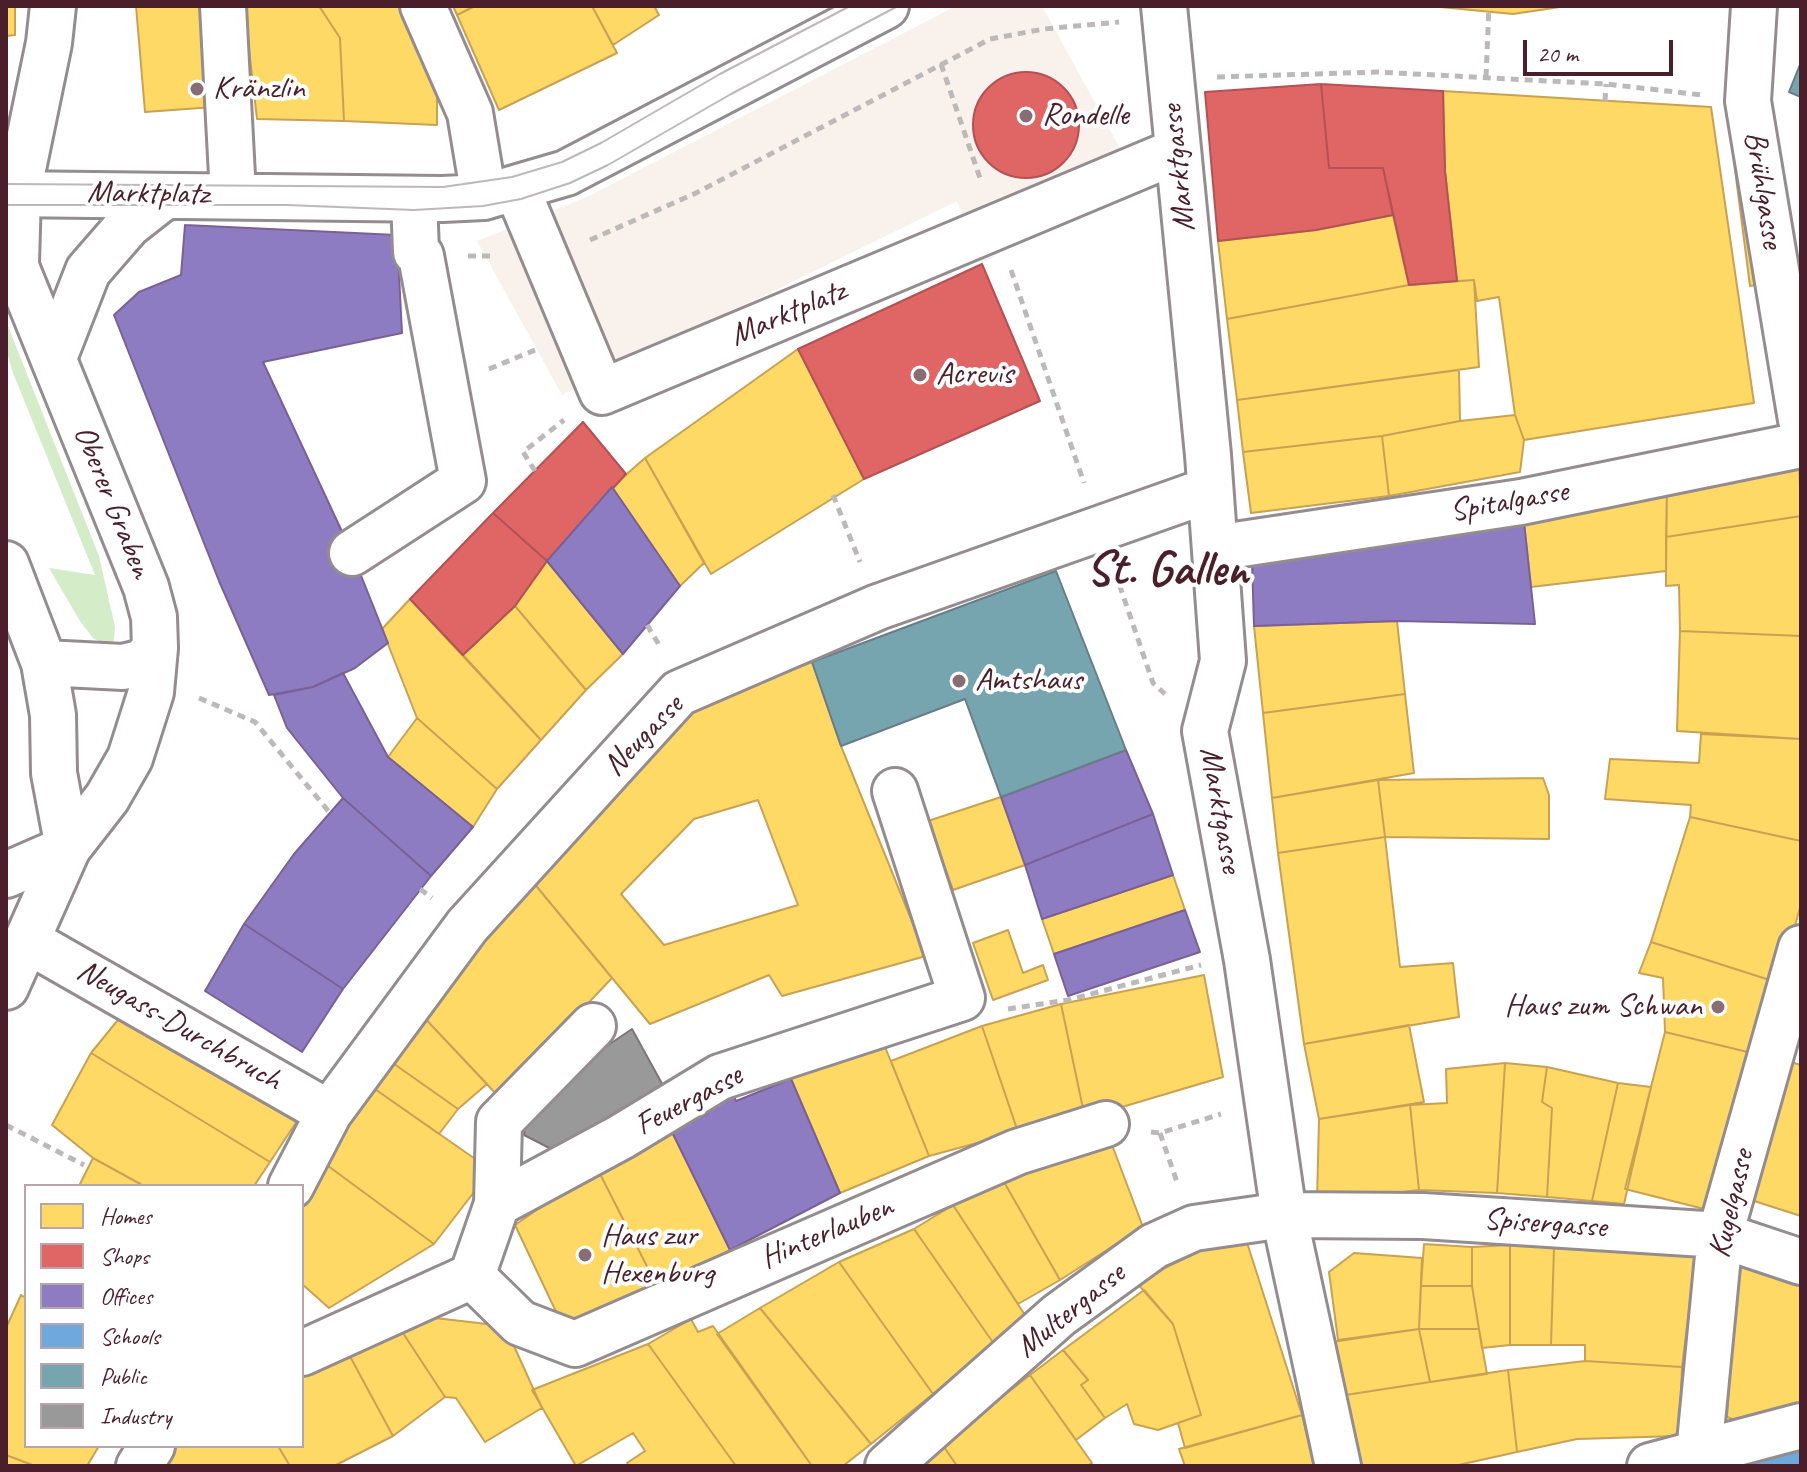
<!DOCTYPE html>
<html>
<head>
<meta charset="utf-8">
<style>
	body { margin:0 }
	#map { position:relative; width:1807px; height:1472px; overflow:hidden; background:#fff; font-family:Caveat,sans-serif }
	canvas { display:block }
	.frame { position:absolute; inset:0; border:8px solid #4a1f2b; pointer-events:none }
	.legend { position:absolute; left:24px; top:1184px; width:280px; height:264px; box-sizing:border-box; background:#fff; border:2px solid #b7a5aa; margin:0; padding:10px 14px; list-style:none; font-size:24px; color:#4a1f2b }
	.legend li { display:flex; align-items:center; gap:16px; height:40px }
	.legend b { width:40px; border:2px solid #b7a5aa }
	.scale { position:absolute; left:1523px; top:40px; width:150px; height:36px; box-sizing:border-box; border:4px solid #4a1f2b; border-top:0; padding-left:10px; font-size:24px; line-height:28px; white-space:nowrap; color:#4a1f2b; -webkit-text-stroke:6px #fff; paint-order:stroke }
</style>
</head>
<body>
<div id="map">
<canvas width="1807" height="1472"></canvas>
<div class="frame"></div>
<ul class="legend">
<li><b style="height:22px;background:#ffd966"></b>Homes</li>
<li><b style="height:22px;background:#e06666"></b>Shops</li>
<li><b style="height:22px;background:#8e7cc3"></b>Offices</li>
<li><b style="height:22px;background:#6fa8dc"></b>Schools</li>
<li><b style="height:22px;background:#76a5af"></b>Public</li>
<li><b style="height:22px;background:#999"></b>Industry</li>
</ul>
<div class="scale">20 m</div>
</div>
<script>
const context = document.querySelector('canvas').getContext('2d');
context.lineJoin = 'round';
function fillPath(path, color) {
  context.fillStyle = color;
  context.fill(path, 'evenodd');
}
function toPath(rows) {
  const path = new Path2D();
  for (const r of rows) {
    if (r.length === 3) {
      path.moveTo(r[0] + r[2], r[1]);
      path.arc(r[0], r[1], r[2], 0, 2 * Math.PI);
      continue;
    }
    path.moveTo(r[0], r[1]);
    for (let i = 2; i < r.length; i += 2) path.lineTo(r[i], r[i + 1]);
  }
  return path;
}
function stroke(path, color, width, dash) {
  context.strokeStyle = color;
  context.lineWidth = width;
  context.lineCap = dash ? 'butt' : 'round';
  context.setLineDash(dash || []);
  context.stroke(path);
}
function label(font, color, halo, rows, align = 'center') {
  context.font = font + ' Caveat,sans-serif';
  context.lineWidth = 8;
  context.setLineDash([]);
  context.textBaseline = 'middle';
  context.strokeStyle = halo;
  context.fillStyle = color;
  for (const [text, x, y, turn = 0] of rows) {
    context.save();
    context.translate(x, y);
    context.rotate((+turn || 0) * Math.PI / 180);
    context.textAlign = isNaN(turn) ? turn : align;
    if (halo) context.strokeText(text, 0, 0);
    context.fillText(text, 0, 0);
    context.restore();
  }
}
const built = toPath([
	[956,6,1042,6,1132,170,982,264,957,201,562,395,477,241,589,196]
]);
const green = toPath([
	[6,321,99,556,115,627,114,641,107,646,93,638,80,621,49,568,95,575,13,373,6,349]
]);
const homes = toPath([
	[6,6,15,6,15,35,6,36,6,6],
	[136,6,207,6,214,107,145,112,136,6],
	[244,6,319,6,340,38,344,121,257,119,244,6],
	[319,6,400,6,437,95,437,125,344,121,340,38,319,6],
	[453,6,475,6,457,15,453,6],
	[475,6,592,6,617,53,499,110,457,15,475,6],
	[592,6,654,6,659,15,613,45,592,6],
	[1430,6,1567,6,1513,14,1430,6],
	[1443,91,1711,107,1754,403,1524,440,1515,415,1499,297,1477,301,1474,280,1457,281,1445,171,1443,91],
	[1750,152,1768,283,1750,286,1733,154,1750,152],
	[1393,215,1409,285,1227,319,1218,241,1316,230,1393,215],
	[1474,280,1479,367,1237,400,1227,319,1409,285,1474,280],
	[798,349,864,479,711,574,645,458,798,349],
	[1459,370,1460,421,1382,436,1243,452,1237,400,1459,370],
	[1515,415,1524,440,1520,472,1389,496,1382,436,1460,421,1515,415],
	[1382,436,1389,496,1251,513,1243,452,1382,436],
	[645,458,704,563,680,586,612,487,645,458],
	[1799,460,1801,516,1666,537,1667,488,1799,460],
	[1667,488,1666,571,1531,587,1523,515,1667,488],
	[1801,516,1801,636,1680,631,1679,585,1666,586,1666,537,1801,516],
	[547,561,623,654,586,690,515,606,547,561],
	[410,599,541,740,497,789,417,718,382,629,410,599],
	[515,606,586,690,541,740,463,655,515,606],
	[1397,621,1405,694,1263,713,1254,626,1397,621],
	[1680,631,1801,636,1801,739,1677,731,1680,631],
	[812,662,841,746,926,956,782,996,769,975,650,1024,533,882,686,712,812,662],
	[758,800,798,905,664,945,621,894,694,819,758,800],
	[1405,694,1414,773,1272,798,1263,713,1405,694],
	[417,718,497,789,473,827,388,757,417,718],
	[1701,734,1801,739,1801,841,1690,817,1691,805,1605,799,1610,759,1699,763,1701,734],
	[1543,778,1549,795,1549,839,1385,837,1378,780,1543,778],
	[1378,780,1385,837,1278,853,1272,798,1378,780],
	[1001,797,1025,865,953,890,928,821,1001,797],
	[1690,817,1801,841,1801,904,1779,983,1651,942,1690,817],
	[1385,837,1400,967,1453,963,1459,1017,1304,1044,1278,853,1385,837],
	[1173,875,1185,910,1054,954,1042,919,1173,875],
	[533,882,612,978,499,1097,417,1010,533,882],
	[1008,930,1023,973,1043,965,1048,980,993,1000,973,943,1008,930],
	[1651,942,1779,983,1756,1054,1665,1032,1663,978,1639,973,1651,942],
	[1204,975,1223,1077,1085,1118,1061,1004,1204,975],
	[1061,1004,1085,1118,1018,1132,982,1026,1061,1004],
	[126,1010,303,1112,270,1162,91,1053,126,1010],
	[417,1010,487,1084,458,1109,380,1054,417,1010],
	[1409,1025,1424,1102,1319,1119,1304,1044,1409,1025],
	[982,1026,1018,1132,929,1156,891,1061,982,1026],
	[1665,1032,1756,1054,1716,1212,1625,1189,1665,1032],
	[883,1042,929,1156,840,1193,791,1079,883,1042],
	[91,1053,270,1162,254,1186,144,1186,93,1158,52,1125,91,1053],
	[380,1054,458,1109,439,1134,362,1080,380,1054],
	[1787,1061,1801,1065,1801,1216,1748,1199,1787,1061],
	[1505,1063,1497,1193,1419,1190,1410,1105,1447,1103,1446,1069,1505,1063],
	[1505,1063,1547,1067,1542,1102,1552,1108,1547,1197,1497,1193,1505,1063],
	[1547,1067,1618,1083,1592,1201,1547,1197,1552,1108,1542,1102,1547,1067],
	[362,1080,491,1170,434,1244,320,1160,362,1080],
	[1618,1083,1651,1087,1624,1204,1592,1201,1618,1083],
	[1410,1105,1419,1190,1317,1202,1319,1119,1410,1105],
	[672,1132,730,1250,657,1286,597,1168,672,1132],
	[1109,1137,1143,1227,1060,1280,1000,1175,1109,1137],
	[93,1158,144,1186,79,1186,93,1158],
	[320,1160,434,1244,329,1308,302,1284,302,1197,320,1160],
	[597,1168,657,1286,585,1321,559,1318,515,1225,597,1168],
	[1000,1175,1060,1280,1018,1304,953,1205,1000,1175],
	[953,1205,1025,1315,994,1344,914,1229,953,1205],
	[914,1229,994,1344,933,1394,839,1262,914,1229],
	[1243,1230,1302,1415,1185,1448,1178,1423,1201,1415,1173,1324,1136,1282,1243,1230],
	[1424,1244,1472,1247,1472,1286,1421,1286,1424,1244],
	[1510,1245,1554,1247,1551,1345,1510,1345,1510,1245],
	[1510,1245,1510,1345,1482,1348,1472,1286,1472,1247,1510,1245],
	[1554,1247,1696,1254,1682,1367,1585,1361,1585,1345,1551,1345,1554,1247],
	[1354,1253,1422,1258,1419,1329,1338,1340,1329,1272,1354,1253],
	[839,1262,933,1394,871,1444,760,1308,839,1262],
	[1745,1263,1801,1279,1801,1406,1737,1421,1727,1417,1737,1268,1745,1263],
	[1421,1286,1472,1286,1479,1329,1419,1329,1421,1286],
	[1144,1290,1173,1324,1201,1415,1158,1430,1134,1424,1127,1404,1105,1418,1081,1385,1088,1380,1063,1350,1144,1290],
	[21,1295,26,1298,26,1446,99,1446,87,1466,35,1466,6,1455,6,1328,21,1295],
	[760,1308,871,1444,843,1466,812,1466,717,1334,760,1308],
	[426,1317,505,1326,542,1408,485,1442,456,1398,445,1397,399,1327,426,1317],
	[691,1319,698,1332,713,1326,812,1466,736,1466,648,1344,691,1319],
	[399,1327,445,1397,393,1436,346,1349,399,1327],
	[1419,1329,1430,1382,1339,1396,1332,1342,1419,1329],
	[1419,1329,1479,1329,1487,1374,1430,1382,1419,1329],
	[648,1344,736,1466,629,1466,627,1463,645,1451,633,1433,576,1466,532,1390,648,1344],
	[346,1349,393,1436,334,1466,290,1466,278,1446,302,1446,302,1370,346,1349],
	[1063,1350,1088,1380,1081,1385,1105,1418,1076,1440,1030,1375,1063,1350],
	[1585,1361,1682,1367,1679,1436,1577,1439,1517,1452,1508,1370,1585,1361],
	[1508,1370,1517,1452,1454,1466,1351,1466,1339,1396,1508,1370],
	[1030,1375,1092,1463,1087,1466,957,1466,942,1444,1030,1375],
	[1302,1415,1314,1466,1185,1466,1179,1449,1302,1415],
	[942,1444,957,1466,916,1466,942,1444],
	[174,1446,278,1446,290,1466,155,1466,174,1446],
	[6,1455,35,1466,6,1466,6,1455]
]);
const shops = toPath([
	[1026,125,53],
	[1321,84,1443,91,1445,171,1457,281,1409,285,1383,168,1329,168,1321,84],
	[1321,84,1329,168,1383,168,1393,215,1316,230,1218,241,1205,92,1321,84],
	[982,264,1040,401,864,479,798,349,982,264],
	[583,422,626,474,547,561,493,513,583,422],
	[493,513,547,561,515,606,463,655,410,599,493,513]
]);
const offices = toPath([
	[185,225,397,235,402,333,263,362,352,553,388,643,355,668,313,687,269,695,219,581,114,315,139,292,181,275,185,225],
	[612,487,680,586,623,654,547,561,612,487],
	[1524,522,1535,624,1397,621,1254,626,1252,562,1524,522],
	[343,673,388,757,473,827,431,876,343,798,287,728,274,695,313,687,343,673],
	[1126,750,1153,814,1025,865,1001,797,1126,750],
	[343,798,431,876,343,989,244,924,294,854,343,798],
	[1153,814,1173,875,1042,919,1025,865,1153,814],
	[1185,910,1200,952,1068,996,1054,954,1185,910],
	[244,924,343,989,302,1052,205,991,244,924],
	[791,1079,840,1193,730,1250,672,1132,708,1113,698,1096,728,1081,736,1101,791,1079]
]);
const schools = toPath([
	[1801,1432,1801,1466,1751,1466,1748,1446,1801,1432]
]);
const public = toPath([
	[1801,62,1801,97,1789,92,1801,62],
	[1056,571,1126,750,1001,797,965,699,841,746,812,662,1056,571]
]);
const industry = toPath([
	[632,1029,671,1100,565,1156,524,1135,530,1098,632,1029]
]);
const path = toPath([
	[941,64,981,181],
	[1217,77,1377,72,1606,84,1702,95],
	[1486,77,1489,6],
	[1605,101,1606,84],
	[590,240,696,193,990,39,1044,29,1119,22],
	[468,256,494,256],
	[1011,270,1084,483],
	[489,369,535,350],
	[535,471,523,452,564,420],
	[833,495,860,562],
	[1115,572,1153,683,1165,694],
	[647,625,661,648],
	[199,698,255,722,330,813],
	[420,889,432,898],
	[1008,1009,1068,1000,1201,965],
	[6,1125,84,1165],
	[1151,1132,1160,1133,1221,1114],
	[1160,1133,1178,1185]
]);
const minor = toPath([
	[223,6,233,195],
	[423,6,470,113,484,197],
	[1164,6,1208,455,1223,661,1205,731,1247,960,1284,1215,1338,1466],
	[1754,6,1748,101,1801,420],
	[517,189,602,392,1177,151],
	[6,194,442,199,484,197,566,173,886,6],
	[54,358,88,271,128,225,165,196],
	[1215,548,1521,502,1801,445],
	[352,553,463,481,421,256,416,252,414,199],
	[6,875,68,848],
	[28,941,329,1113],
	[291,1186,329,1113,467,926,679,693,878,607,1209,490],
	[497,1204,499,1122,593,1026],
	[472,1276,497,1204,621,1137,720,1077,962,998,895,791],
	[472,1276,520,1323,575,1344,1017,1152,1106,1124],
	[302,1353,472,1276],
	[139,1466,152,1446],
	[888,1466,1059,1315,1154,1246,1194,1228,1284,1215,1423,1216,1720,1235,1801,1262],
	[1650,1466,1801,1426],
	[1702,1466,1699,1453,1720,1235,1801,948]
]);
const major = toPath([
	[6,242,146,587,154,617,155,648,151,692,130,758,107,798,68,848,6,987],
	[16,263,18,193,49,43,53,6],
	[6,564,44,663,53,715,54,773,68,848],
	[44,663,123,667,143,662,155,648]
]);
const tram = toPath([
	[6,184,443,187,512,177,562,162,601,143,720,74,850,6],
	[6,205,287,205,414,210,483,206,521,199,570,183,608,165,731,94,898,6]
]);
const markers = [
	[197,89,8,"#896d75"],
	[1026,116,8,"#896d75"],
	[920,375,8,"#896d75"],
	[959,681,8,"#896d75"],
	[1718,1007,8,"#896d75"],
	[585,1255,8,"#896d75"]
];
const poiNames = [
	["Kränzlin",213,89],
	["Rondelle",1042,116],
	["Acrevis",936,375],
	["Amtshaus",975,681],
	["Haus zum Schwan",1702,1007,"right"],
	["Haus zur",601,1237],
	["Hexenburg",601,1274]
];
const streetNames = [
	["Marktgasse",1179,168,-96],
	["Brühlgasse",1763,190,81],
	["Marktplatz",148,194,1],
	["Marktplatz",788,314,-23],
	["Oberer Graben",112,502,68],
	["Spitalgasse",1509,502,-10],
	["Neugasse",644,736,-46],
	["Marktgasse",1220,810,80],
	["Neugass-Durchbruch",179,1026,30],
	["Feuergasse",689,1101,-28],
	["Kugelgasse",1732,1204,-77],
	["Spisergasse",1545,1224,4],
	["Hinterlauben",827,1233,-23],
	["Multergasse",1071,1311,-39]
];
const townNames = [
	["St. Gallen",1167,571]
];
fillPath(built, '#f9f2ec');
fillPath(green, '#d4ecc8');
fillPath(homes, '#ffd966');
stroke(homes, '#c9a154', 2);
fillPath(shops, '#e06666');
stroke(shops, '#b35154', 2);
fillPath(offices, '#8e7cc3');
stroke(offices, '#7a6095', 2);
fillPath(schools, '#6fa8dc');
stroke(schools, '#647fa7', 2);
fillPath(public, '#76a5af');
stroke(public, '#697d87', 2);
fillPath(industry, '#999');
stroke(industry, '#817478', 2);
stroke(minor, '#948c8e', 50);
stroke(major, '#948c8e', 50);
stroke(path, '#bdb8b9', 5, [8, 6]);
stroke(minor, '#fff', 44);
stroke(major, '#fff', 44);
stroke(tram, '#bdb8b9', 2);
for (const [x, y, r, color] of markers) {
  const dot = new Path2D();
  dot.arc(x, y, r, 0, 2 * Math.PI);
  context.fillStyle = color;
  context.fill(dot);
  stroke(dot, '#fff', 3);
}
label('32px', '#4a1f2b', '#fff', poiNames, 'left');
label('32px', '#4a1f2b', '#fff', streetNames);
label('bold 48px', '#4a1f2b', '#fff', townNames);
</script>
</body>
</html>
